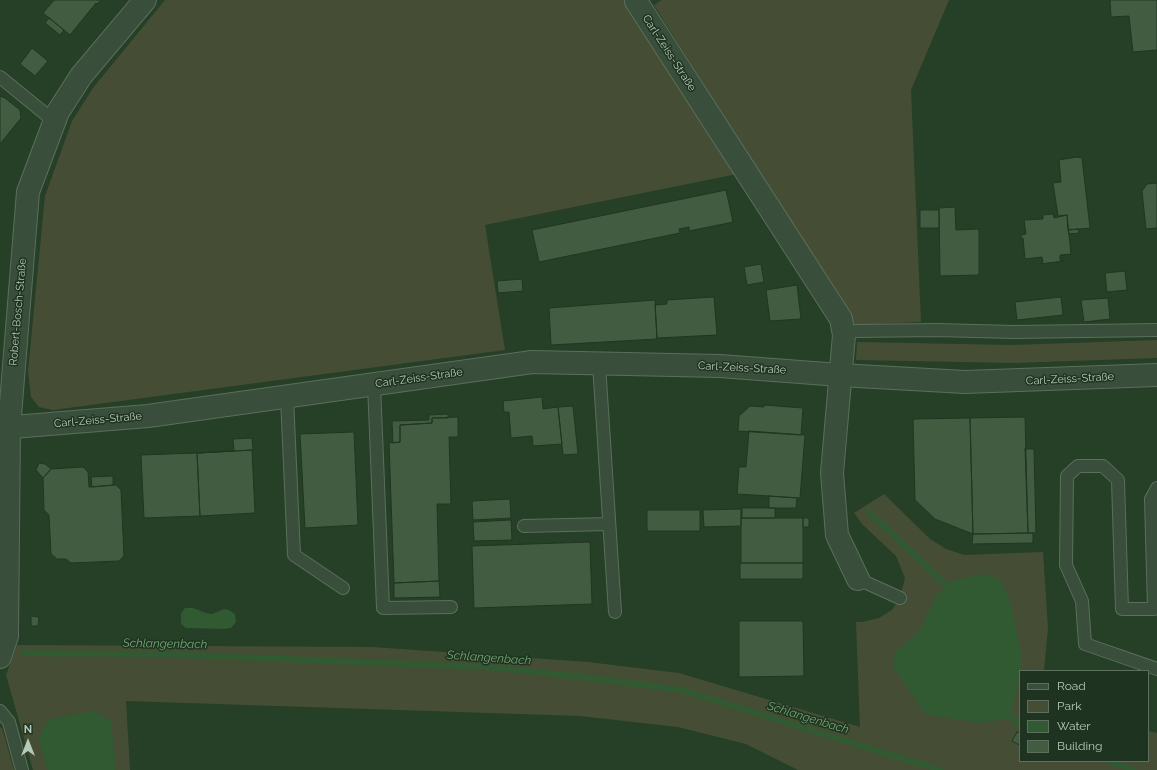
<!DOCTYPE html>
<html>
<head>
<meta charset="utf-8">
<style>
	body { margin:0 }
	#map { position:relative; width:1157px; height:770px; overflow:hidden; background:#263f27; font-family:Raleway,sans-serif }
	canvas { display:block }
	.legend { position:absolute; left:1019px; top:670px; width:130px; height:92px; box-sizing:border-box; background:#1f3420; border:1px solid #5c705d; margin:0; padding:5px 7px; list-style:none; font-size:12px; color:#b7c9b8 }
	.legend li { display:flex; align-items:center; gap:8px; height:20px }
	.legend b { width:20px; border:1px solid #5c705d }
	.north { position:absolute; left:8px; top:722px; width:40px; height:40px; -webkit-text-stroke:3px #1f3420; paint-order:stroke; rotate:0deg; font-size:11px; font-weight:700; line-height:16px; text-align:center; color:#b7c9b8 }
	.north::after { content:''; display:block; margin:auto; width:14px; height:18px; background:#b7c9b8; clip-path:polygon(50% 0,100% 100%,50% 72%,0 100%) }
</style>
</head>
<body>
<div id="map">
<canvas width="1157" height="770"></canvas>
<ul class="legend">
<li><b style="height:5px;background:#3a4f3b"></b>Road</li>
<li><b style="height:11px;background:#454e35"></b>Park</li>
<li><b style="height:11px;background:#315932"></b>Water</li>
<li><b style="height:11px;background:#415c41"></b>Building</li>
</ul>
<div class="north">N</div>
</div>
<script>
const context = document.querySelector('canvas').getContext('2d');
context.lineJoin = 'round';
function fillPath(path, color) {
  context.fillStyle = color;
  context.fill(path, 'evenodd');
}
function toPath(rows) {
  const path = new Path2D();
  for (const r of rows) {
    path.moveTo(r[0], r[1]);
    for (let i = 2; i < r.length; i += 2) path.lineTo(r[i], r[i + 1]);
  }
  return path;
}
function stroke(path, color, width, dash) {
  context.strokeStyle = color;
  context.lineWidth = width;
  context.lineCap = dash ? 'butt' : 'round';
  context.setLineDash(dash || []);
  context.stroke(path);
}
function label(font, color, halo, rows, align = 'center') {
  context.font = font + ' Raleway,sans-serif';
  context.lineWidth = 3;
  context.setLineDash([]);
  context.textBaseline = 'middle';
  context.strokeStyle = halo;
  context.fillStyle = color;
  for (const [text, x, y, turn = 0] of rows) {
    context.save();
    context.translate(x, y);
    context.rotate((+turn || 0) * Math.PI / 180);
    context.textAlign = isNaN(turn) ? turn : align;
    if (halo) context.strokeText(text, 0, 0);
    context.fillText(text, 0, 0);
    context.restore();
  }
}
const green = toPath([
	[165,0,625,0,737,174,485,225,505,350,53,410,39,407,31,397,28,371,45,196,72,121,93,88],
	[662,0,949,0,911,90,921,322,855,325,654,5],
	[1157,340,1157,358,1014,363,856,360,857,342,1012,345],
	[884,494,930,539,946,549,964,555,1043,552,1048,628,1044,671,1020,671,1020,761,1148,761,1148,731,1157,733,1157,770,798,770,746,744,678,727,580,716,126,701,130,770,33,770,6,675,17,645,372,647,588,662,679,673,860,727,856,622,863,622,879,618,892,610,900,598,905,578,896,556,863,525,854,513],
	[0,727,2,728,14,770,0,770]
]);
const water = toPath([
	[985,574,993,576,1001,582,1010,599,1022,658,1011,718,980,723,925,714,893,667,895,652,918,633,937,594,955,580],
	[185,608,193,608,206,613,212,614,224,609,229,610,235,614,236,622,231,628,223,629,186,628,181,624,181,613],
	[94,711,111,720,116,770,47,770,39,737,49,719]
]);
const stream = toPath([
	[868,511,947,586,950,593],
	[24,653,158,654,486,667,583,677,681,690,940,770],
	[1006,713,1020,725],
	[1109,761,1133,770]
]);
const building = toPath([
	[54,0,101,0,97,4,96,3,70,35,43,13,54,0],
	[1110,0,1157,0,1157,50,1133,52,1129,16,1111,17,1110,0],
	[49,18,64,30,60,35,45,23,49,18],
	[32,48,48,61,35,76,20,64,32,48],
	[0,96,5,98,20,110,21,118,0,144,0,96],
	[1077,157,1082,158,1090,228,1068,230,1067,215,1058,216,1053,183,1061,182,1059,160,1077,157],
	[1157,183,1157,228,1146,229,1142,191,1147,184,1157,183],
	[726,190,733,222,689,231,689,227,679,229,680,233,539,262,532,230,726,190],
	[955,207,956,230,979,229,979,275,940,276,939,208,955,207],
	[920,210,939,210,939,228,920,228,920,210],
	[1053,214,1054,218,1067,215,1071,254,1060,255,1060,260,1064,261,1040,264,1043,262,1042,257,1025,259,1023,238,1021,238,1021,235,1026,234,1024,220,1043,219,1043,215,1053,214],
	[1078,229,1079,233,1069,234,1068,230,1078,229],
	[761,264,764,282,747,285,744,267,761,264],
	[1125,271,1127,290,1107,292,1105,273,1125,271],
	[522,279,523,291,498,293,497,281,522,279],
	[797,285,801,319,770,321,766,290,797,285],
	[714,297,717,335,657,338,655,305,667,304,667,300,714,297],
	[1061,297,1063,315,1017,320,1015,302,1061,297],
	[1108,298,1110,319,1084,322,1081,300,1108,298],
	[655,300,657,339,551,345,549,308,655,300],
	[542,397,543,409,558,407,562,444,533,446,532,436,511,438,509,412,504,412,503,401,542,397],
	[764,405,803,408,801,435,738,431,739,416,750,406,764,407,764,405],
	[573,406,578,454,563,455,558,407,573,406],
	[448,414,448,418,432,418,432,423,400,425,400,442,393,443,392,421,429,420,429,415,448,414],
	[458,417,458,437,449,437,451,504,437,504,439,581,394,583,389,443,400,442,400,425,432,423,432,418,458,417],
	[1025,417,1028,533,973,534,970,418,1025,417],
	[970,418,973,534,935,519,915,500,913,419,970,418],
	[749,431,805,435,800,498,737,494,739,467,746,467,749,431],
	[354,432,358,525,305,528,300,434,354,432],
	[252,438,253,450,198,453,234,451,233,439,252,438],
	[1025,449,1034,449,1036,533,1028,533,1025,449],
	[252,450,255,513,200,516,197,453,252,450],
	[197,453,200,516,144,518,141,455,197,453],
	[39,463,45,464,51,469,43,478,36,470,39,463],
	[83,467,88,472,89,487,116,485,121,490,124,556,119,561,71,563,66,559,57,559,51,554,49,515,44,510,43,478,51,469,83,467],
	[113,476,113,485,92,487,91,477,113,476],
	[769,496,797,498,796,508,769,508,769,496],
	[510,499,511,518,473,520,472,501,510,499],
	[742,508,775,508,775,518,742,518,742,508],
	[741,509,741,526,704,527,703,510,741,509],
	[647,510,700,510,700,531,647,531,647,510],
	[741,518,803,518,803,563,741,563,741,518],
	[803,518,809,518,809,527,803,527,803,518],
	[511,520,512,540,474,541,473,522,511,520],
	[1033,533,1033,543,972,544,973,534,1033,533],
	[590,542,592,604,474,608,472,546,590,542],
	[740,563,803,563,803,579,740,579,740,563],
	[439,581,440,597,394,598,394,583,439,581],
	[31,616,39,617,38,626,31,626,31,616],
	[739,621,803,621,804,676,739,677,739,621],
	[1017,732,1020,733,1019,745,1012,741,1017,732]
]);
const lane = toPath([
	[0,77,54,121],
	[844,335,855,331,936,330,1014,332,1157,330],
	[599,364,615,612],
	[374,384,383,608,451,607],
	[287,397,294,555,343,588],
	[1157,488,1151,499,1154,609,1122,609,1118,480,1103,466,1078,466,1067,476,1066,565,1082,601,1085,644,1157,669],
	[524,526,609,524],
	[858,579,900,598],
	[0,711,9,722,22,770]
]);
const street = toPath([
	[636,1,841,319,844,335,832,473,837,535,858,579],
	[0,428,148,416,532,362,720,366,840,375,965,382,1157,375],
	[0,657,7,636,9,428,28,192,58,112,81,76,145,0]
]);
const streetNames = [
	["Carl-Zeiss-Straße",669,53,57],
	["Robert-Bosch-Straße",18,312,-85],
	["Carl-Zeiss-Straße",742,368,3],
	["Carl-Zeiss-Straße",419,378,-8],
	["Carl-Zeiss-Straße",1070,379,-3],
	["Carl-Zeiss-Straße",98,420,-5]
];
const waterNames = [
	["Schlangenbach",165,644,1],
	["Schlangenbach",489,658,4],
	["Schlangenbach",808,718,17]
];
fillPath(green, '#454e35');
fillPath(water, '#315932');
stroke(stream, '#315932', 6);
fillPath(building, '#415c41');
stroke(building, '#213622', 1);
stroke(lane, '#5b6f5c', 14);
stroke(street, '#5b6f5c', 24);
stroke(lane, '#3a4f3b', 12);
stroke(street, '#3a4f3b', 22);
label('11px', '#b7c9b8', '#1f3420', streetNames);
label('italic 12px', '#72a773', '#1f3420', waterNames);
</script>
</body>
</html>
